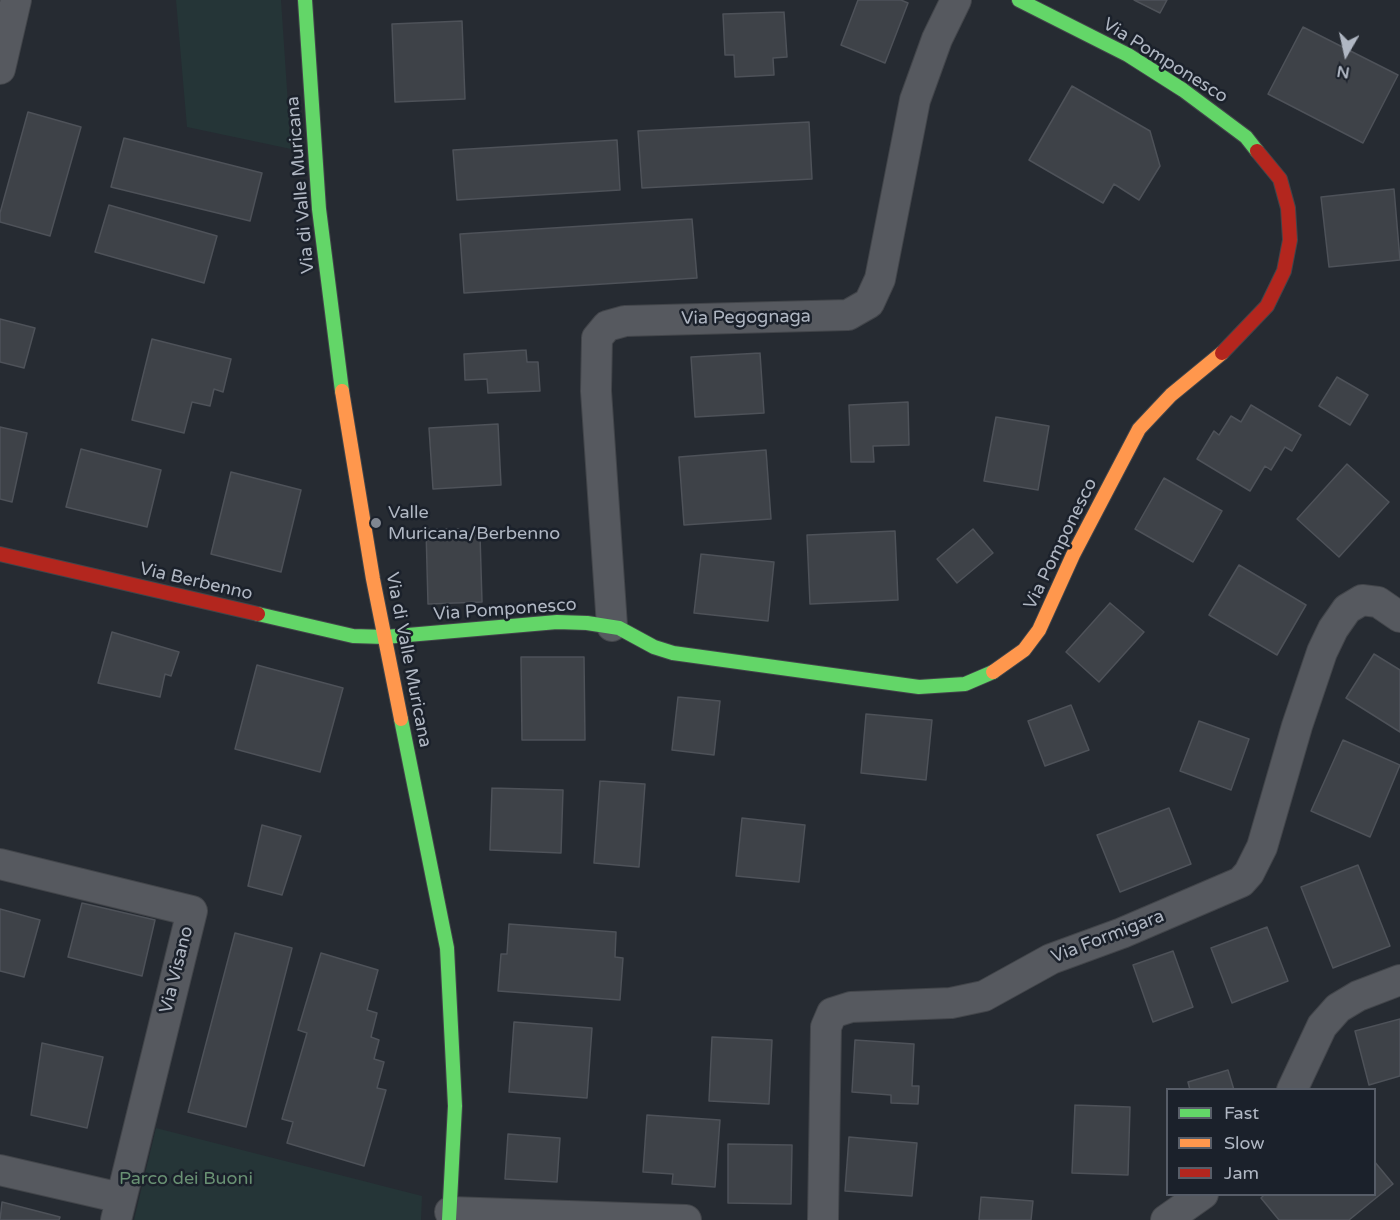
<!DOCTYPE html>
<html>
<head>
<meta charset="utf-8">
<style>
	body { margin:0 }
	#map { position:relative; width:1400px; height:1220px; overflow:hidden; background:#262b32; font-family:"Varela Round",sans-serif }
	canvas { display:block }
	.legend { position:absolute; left:1166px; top:1088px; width:210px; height:108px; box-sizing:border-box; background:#1b212b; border:2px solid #575d68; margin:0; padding:8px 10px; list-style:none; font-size:18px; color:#b0b7c3 }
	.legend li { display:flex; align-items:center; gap:12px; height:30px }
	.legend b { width:30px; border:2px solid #575d68 }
	.north { position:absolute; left:1316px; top:24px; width:60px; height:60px; -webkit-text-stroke:4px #1b212b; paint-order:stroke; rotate:189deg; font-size:16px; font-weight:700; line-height:24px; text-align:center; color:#b0b7c3 }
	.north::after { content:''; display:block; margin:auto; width:21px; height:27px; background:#b0b7c3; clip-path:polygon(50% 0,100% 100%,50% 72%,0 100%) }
</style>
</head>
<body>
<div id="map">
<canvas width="1400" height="1220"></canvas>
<ul class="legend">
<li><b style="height:8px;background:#63d668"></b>Fast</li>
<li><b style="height:8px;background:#ff974d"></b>Slow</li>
<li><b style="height:8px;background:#b3261e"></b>Jam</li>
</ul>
<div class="north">N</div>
</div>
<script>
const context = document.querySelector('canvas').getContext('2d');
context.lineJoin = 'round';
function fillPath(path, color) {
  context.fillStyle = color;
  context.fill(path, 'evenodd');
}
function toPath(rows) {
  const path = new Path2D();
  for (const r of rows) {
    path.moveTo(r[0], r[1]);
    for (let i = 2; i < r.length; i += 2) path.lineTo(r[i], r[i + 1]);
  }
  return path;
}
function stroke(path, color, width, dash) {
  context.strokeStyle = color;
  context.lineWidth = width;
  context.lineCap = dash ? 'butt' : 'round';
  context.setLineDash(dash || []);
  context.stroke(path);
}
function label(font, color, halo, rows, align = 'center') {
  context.font = font + ' "Varela Round",sans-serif';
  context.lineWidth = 5;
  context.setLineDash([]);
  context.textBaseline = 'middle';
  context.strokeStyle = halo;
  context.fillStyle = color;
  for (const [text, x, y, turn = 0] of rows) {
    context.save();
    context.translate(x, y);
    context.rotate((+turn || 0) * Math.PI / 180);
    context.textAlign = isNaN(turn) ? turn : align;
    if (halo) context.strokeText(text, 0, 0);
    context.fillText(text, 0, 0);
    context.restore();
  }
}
const green = toPath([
	[176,0,281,0,291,149,187,127],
	[156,1128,422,1196,421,1220,134,1220]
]);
const building = toPath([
	[858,0,901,0,908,3,885,63,841,45,858,0],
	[1134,0,1167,0,1160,13,1134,0],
	[784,12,787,57,773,58,774,75,735,77,734,55,725,55,723,14,784,12],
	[462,21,465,99,395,102,392,24,462,21],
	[1303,27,1398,75,1363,143,1268,94,1303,27],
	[1072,86,1150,131,1160,166,1139,200,1114,184,1103,203,1029,160,1072,86],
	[28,112,81,127,50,236,0,222,0,213,28,112],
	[809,122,812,179,642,188,638,131,809,122],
	[124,138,262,173,250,221,111,187,124,138],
	[617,140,620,190,457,200,453,150,617,140],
	[1394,189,1400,260,1329,267,1321,197,1394,189],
	[109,205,217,236,204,283,95,252,109,205],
	[692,219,697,278,464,293,460,234,692,219],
	[0,319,35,328,24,368,0,362,0,319],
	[152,339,231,359,223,392,214,389,210,406,192,402,184,433,132,420,152,339],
	[526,350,527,362,538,362,540,391,488,393,487,379,465,380,464,354,526,350],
	[760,353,764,413,695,417,691,357,760,353],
	[1337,377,1368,395,1350,425,1319,406,1337,377],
	[908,402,909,445,873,446,874,462,851,462,849,405,908,402],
	[1251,405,1301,435,1292,451,1285,447,1271,470,1265,466,1250,491,1197,459,1214,431,1219,435,1231,416,1241,422,1251,405],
	[996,417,1049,426,1038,490,984,481,996,417],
	[498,424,501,485,433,489,429,428,498,424],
	[0,427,27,433,12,502,0,499,0,427],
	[81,449,161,470,147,527,66,507,81,449],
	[766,450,771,519,684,525,679,457,766,450],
	[1347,464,1389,502,1339,557,1297,519,1347,464],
	[231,472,301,490,281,572,211,554,231,472],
	[1164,478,1222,511,1193,562,1135,529,1164,478],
	[426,529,463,529,463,536,480,535,482,602,428,604,426,529],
	[973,529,993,553,957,583,937,559,973,529],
	[895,531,898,600,810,604,807,535,895,531],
	[701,554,774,562,768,621,694,613,701,554],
	[1239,565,1306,605,1277,655,1209,615,1239,565],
	[1110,603,1144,632,1099,682,1066,652,1110,603],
	[112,632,179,652,171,676,165,674,160,697,98,683,112,632],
	[1374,654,1400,670,1400,732,1346,698,1374,654],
	[521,657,584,657,585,740,522,740,521,657],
	[257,665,343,688,320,772,235,749,257,665],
	[678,697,720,701,714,755,672,750,678,697],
	[1071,705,1089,750,1045,766,1028,721,1071,705],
	[866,714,932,720,926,780,861,773,866,714],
	[1199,721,1249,739,1231,790,1180,771,1199,721],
	[1343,740,1400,765,1370,837,1311,811,1343,740],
	[600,781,645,784,639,867,594,863,600,781],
	[492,788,563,790,561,853,490,850,492,788],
	[1169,808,1191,864,1120,892,1097,835,1169,808],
	[742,818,805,825,799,882,736,876,742,818],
	[262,825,301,836,282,895,248,886,262,825],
	[1358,865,1390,946,1333,968,1301,887,1358,865],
	[82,903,155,920,142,976,68,957,82,903],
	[0,909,40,920,24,977,0,971,0,909],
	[509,924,616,932,615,957,623,958,620,1000,498,991,501,954,507,954,509,924],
	[1267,927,1288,981,1232,1003,1211,948,1267,927],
	[235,933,292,948,246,1127,188,1112,235,933],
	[1173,951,1193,1007,1153,1022,1133,965,1173,951],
	[321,953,378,970,367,1010,377,1013,371,1037,379,1040,374,1059,384,1062,377,1088,386,1090,364,1166,287,1143,293,1122,282,1119,307,1033,298,1030,321,953],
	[1400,1019,1400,1076,1369,1085,1355,1031,1400,1019],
	[514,1022,592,1028,587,1098,509,1092,514,1022],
	[712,1037,772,1040,769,1104,709,1101,712,1037],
	[855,1040,914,1044,912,1086,919,1086,918,1104,891,1103,891,1095,852,1092,855,1040],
	[42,1043,103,1057,87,1128,31,1115,42,1043],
	[1228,1070,1234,1090,1190,1090,1188,1082,1228,1070],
	[1075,1105,1130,1107,1128,1175,1072,1173,1075,1105],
	[647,1115,720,1120,715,1187,672,1184,673,1174,643,1172,647,1115],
	[508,1134,560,1138,557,1182,505,1179,508,1134],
	[849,1137,917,1143,912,1196,845,1191,849,1137],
	[728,1144,792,1145,791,1204,728,1203,728,1144],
	[1374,1161,1393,1184,1349,1220,1279,1220,1261,1198,1265,1194,1374,1194,1374,1161],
	[981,1197,1033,1201,1031,1220,979,1220,981,1197],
	[2,1202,60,1217,59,1220,0,1220,2,1202]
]);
const street = toPath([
	[0,69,16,0],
	[612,626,596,391,597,338,607,326,625,321,848,315,869,303,880,279,915,100,937,39,956,0],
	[0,864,192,911,116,1220],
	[1292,1090,1322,1026,1338,1008,1358,996,1400,980],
	[0,1170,121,1198],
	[450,1212,686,1220],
	[823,1220,826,1027,832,1013,851,1007,951,1003,984,996,1051,959,1122,933,1241,882,1249,873,1262,847,1297,726,1322,652,1333,629,1347,609,1362,600,1378,602,1400,617],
	[1166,1220,1203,1194]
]);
const fast = toPath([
	[305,0,319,209,342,391],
	[1019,0,1128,55,1183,90,1246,137,1257,151],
	[258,614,353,636,385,637,557,622,587,623,619,628,654,647,673,653,919,687,965,684,993,672],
	[401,719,447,948,455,1106,449,1220]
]);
const slow = toPath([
	[342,391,373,579,401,719],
	[993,672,1024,650,1039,630,1073,555,1139,429,1171,395,1222,353]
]);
const jam = toPath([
	[1222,353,1267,306,1284,271,1290,240,1288,208,1280,179,1257,151],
	[0,554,258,614]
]);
const markers = [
	[376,523,6,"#808690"]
];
const streetNames = [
	["Via Pomponesco",1165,61,32],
	["Via di Valle Muricana",301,185,-95],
	["Via Pegognaga",746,318,-1],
	["Via Pomponesco",1061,544,-64],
	["Via Berbenno",196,582,13],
	["Via Pomponesco",505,610,-4],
	["Via di Valle Muricana",408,660,79],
	["Via Formigara",1108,937,-21],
	["Via Visano",177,970,-76]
];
const poiNames = [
	["Valle",388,513],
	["Muricana/Berbenno",388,534]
];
const parkNames = [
	["Parco dei Buoni",186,1179]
];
fillPath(green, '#253537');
fillPath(building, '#3e4248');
stroke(building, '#4e5259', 1.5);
stroke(street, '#42454a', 32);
stroke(fast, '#42454a', 16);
stroke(slow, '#42454a', 16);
stroke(jam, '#42454a', 16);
stroke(street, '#56595f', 30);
stroke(fast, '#63d668', 14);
stroke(slow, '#ff974d', 14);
stroke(jam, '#b3261e', 14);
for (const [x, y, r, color] of markers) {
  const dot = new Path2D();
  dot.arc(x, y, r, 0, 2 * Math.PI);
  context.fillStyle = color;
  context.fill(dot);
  stroke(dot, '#1b212b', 2);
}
label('18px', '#b0b7c3', '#1b212b', streetNames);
label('18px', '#b0b7c3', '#1b212b', poiNames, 'left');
label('18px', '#699173', '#1b212b', parkNames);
</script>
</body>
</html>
